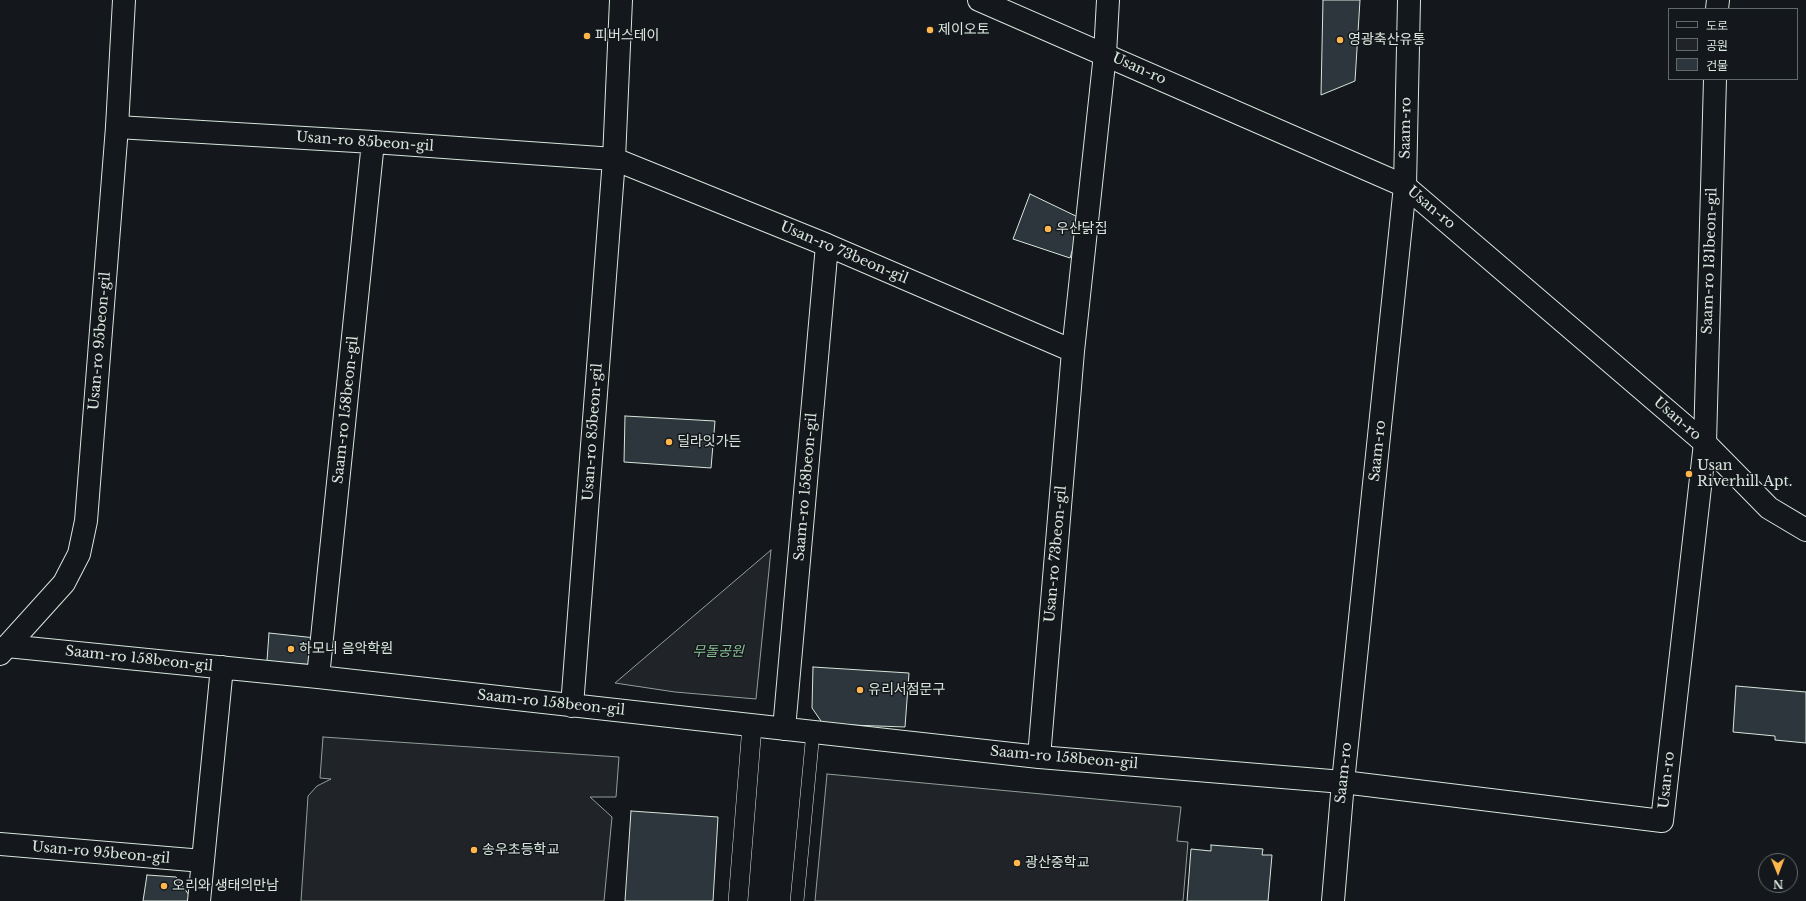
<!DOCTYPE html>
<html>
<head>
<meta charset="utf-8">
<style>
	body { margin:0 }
	#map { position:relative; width:1806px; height:901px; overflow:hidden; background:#14181c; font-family:"Libre Baskerville","Noto Sans KR",serif }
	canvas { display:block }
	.legend { position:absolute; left:1668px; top:8px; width:130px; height:72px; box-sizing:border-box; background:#14181c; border:1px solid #626a69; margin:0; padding:5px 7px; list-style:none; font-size:12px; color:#d8e6dc }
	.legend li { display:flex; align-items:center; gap:8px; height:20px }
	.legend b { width:20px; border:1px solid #626a69 }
	.north { position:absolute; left:1758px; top:853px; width:40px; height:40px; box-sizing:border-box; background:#14181c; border:1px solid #626a69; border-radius:50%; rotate:179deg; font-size:11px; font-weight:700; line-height:16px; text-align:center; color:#d8e6dc }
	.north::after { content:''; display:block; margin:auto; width:14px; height:18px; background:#ffb74d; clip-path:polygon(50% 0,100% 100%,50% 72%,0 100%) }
</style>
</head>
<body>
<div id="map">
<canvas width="1806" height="901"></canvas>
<ul class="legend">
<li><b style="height:5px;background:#14181c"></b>도로</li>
<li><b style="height:11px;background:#202428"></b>공원</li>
<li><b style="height:11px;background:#2c363c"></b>건물</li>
</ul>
<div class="north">N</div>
</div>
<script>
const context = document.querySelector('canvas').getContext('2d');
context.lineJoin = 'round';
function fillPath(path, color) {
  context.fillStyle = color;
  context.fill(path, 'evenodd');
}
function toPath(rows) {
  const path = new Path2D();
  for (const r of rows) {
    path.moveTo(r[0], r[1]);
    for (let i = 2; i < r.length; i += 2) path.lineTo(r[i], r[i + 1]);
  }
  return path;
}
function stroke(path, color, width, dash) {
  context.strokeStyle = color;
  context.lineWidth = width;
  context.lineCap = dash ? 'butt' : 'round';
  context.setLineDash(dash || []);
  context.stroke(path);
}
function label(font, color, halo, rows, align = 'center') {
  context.font = font + ' "Libre Baskerville","Noto Sans KR",serif';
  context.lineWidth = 3;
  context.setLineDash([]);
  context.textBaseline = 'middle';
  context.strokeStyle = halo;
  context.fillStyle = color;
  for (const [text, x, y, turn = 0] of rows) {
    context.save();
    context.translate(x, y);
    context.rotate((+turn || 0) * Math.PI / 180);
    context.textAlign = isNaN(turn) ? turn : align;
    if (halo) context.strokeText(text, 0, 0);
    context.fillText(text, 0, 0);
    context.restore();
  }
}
const green = toPath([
	[771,550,756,699,675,692,615,683,771,550],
	[323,737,619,757,616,797,590,797,612,817,604,901,301,901,308,796,317,786,331,779,320,778,323,737],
	[827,774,1181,807,1177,841,1188,842,1183,901,815,901,827,774]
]);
const building = toPath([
	[1323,0,1360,0,1355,81,1321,95,1323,0],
	[1030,194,1082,219,1070,258,1013,239,1030,194],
	[625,416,715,421,711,468,624,462,625,416],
	[269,633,316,638,314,665,267,661,269,633],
	[813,667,909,673,905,727,823,724,812,708,813,667],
	[1736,686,1806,692,1806,743,1775,740,1775,736,1733,732,1736,686],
	[631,811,718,817,713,901,625,901,631,811],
	[1211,845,1263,849,1262,855,1272,855,1268,901,1187,901,1191,849,1211,851,1211,845],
	[147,875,176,877,189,895,188,901,143,901,147,875]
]);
const service = toPath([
	[797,901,813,732]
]);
const pedestrian = toPath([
	[738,901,752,726]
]);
const minor = toPath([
	[1717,9,1718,0],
	[117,127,373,142,614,159,827,245,1073,351],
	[7,646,318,677,1039,757,1343,782,1662,821,1705,443,1715,79],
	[318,677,373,142],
	[572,706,614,159,621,0],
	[784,729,827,245],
	[1039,757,1073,351,1105,54,1108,0],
	[0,844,203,861],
	[199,901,222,667]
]);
const tertiary = toPath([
	[979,0,1405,186],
	[0,654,64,583,79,554,86,521,117,127,124,0]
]);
const secondary = toPath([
	[1405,186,1705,443,1769,508,1806,530]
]);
const primary = toPath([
	[1333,901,1343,782,1405,186,1409,0]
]);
const markers = [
	[930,30,4,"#ffb74d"],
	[587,36,4,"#ffb74d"],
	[1340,40,4,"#ffb74d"],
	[1048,229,4,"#ffb74d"],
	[669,442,4,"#ffb74d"],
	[1689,474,4,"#ffb74d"],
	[291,649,4,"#ffb74d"],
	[860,690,4,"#ffb74d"],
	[474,850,4,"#ffb74d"],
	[1017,863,4,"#ffb74d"],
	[164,886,4,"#ffb74d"]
];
const poiNames = [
	["제이오토",938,30],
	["피버스테이",595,36],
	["영광축산유통",1348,40],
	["우산닭집",1056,229],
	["딜라잇가든",677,442],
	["Usan",1697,466],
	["Riverhill Apt.",1697,482],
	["하모니 음악학원",299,649],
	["유리서점문구",868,690],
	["송우초등학교",482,850],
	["광산중학교",1025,863],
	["오리와 생태의만남",172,886]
];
const streetNames = [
	["Usan-ro",1139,69,24],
	["Saam-ro",1406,128,-89],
	["Usan-ro 85beon-gil",365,142,4],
	["Usan-ro",1431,208,40],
	["Usan-ro 73beon-gil",844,253,23],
	["Saam-ro 131beon-gil",1710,261,-88],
	["Usan-ro 95beon-gil",100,341,-85],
	["Saam-ro 158beon-gil",346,410,-84],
	["Usan-ro",1677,419,41],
	["Usan-ro 85beon-gil",593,432,-86],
	["Saam-ro",1378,451,-84],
	["Saam-ro 158beon-gil",806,487,-85],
	["Usan-ro 73beon-gil",1056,554,-85],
	["Saam-ro 158beon-gil",139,659,6],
	["Saam-ro 158beon-gil",551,703,6],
	["Saam-ro 158beon-gil",1064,758,5],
	["Saam-ro",1344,773,-84],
	["Usan-ro",1667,780,-84],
	["Usan-ro 95beon-gil",101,853,5]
];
const parkNames = [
	["무돌공원",718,652]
];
fillPath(green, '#202428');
stroke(green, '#939e99', 1);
fillPath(building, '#2c363c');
stroke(building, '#d8e6dc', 1);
stroke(service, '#d8e6dc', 14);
stroke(pedestrian, '#d8e6dc', 20);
stroke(minor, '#d8e6dc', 24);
stroke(tertiary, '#d8e6dc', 24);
stroke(secondary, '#d8e6dc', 24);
stroke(primary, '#d8e6dc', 24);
stroke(service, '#14181c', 13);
stroke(pedestrian, '#14181c', 19);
stroke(minor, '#14181c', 22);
stroke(tertiary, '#14181c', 22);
stroke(secondary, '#14181c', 22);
stroke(primary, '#14181c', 22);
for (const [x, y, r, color] of markers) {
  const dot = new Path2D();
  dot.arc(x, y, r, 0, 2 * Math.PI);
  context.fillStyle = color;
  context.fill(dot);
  stroke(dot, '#14181c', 1.5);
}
label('14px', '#d8e6dc', '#14181c', poiNames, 'left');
label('14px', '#d8e6dc', '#14181c', streetNames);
label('italic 14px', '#8ac095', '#14181c', parkNames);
</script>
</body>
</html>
